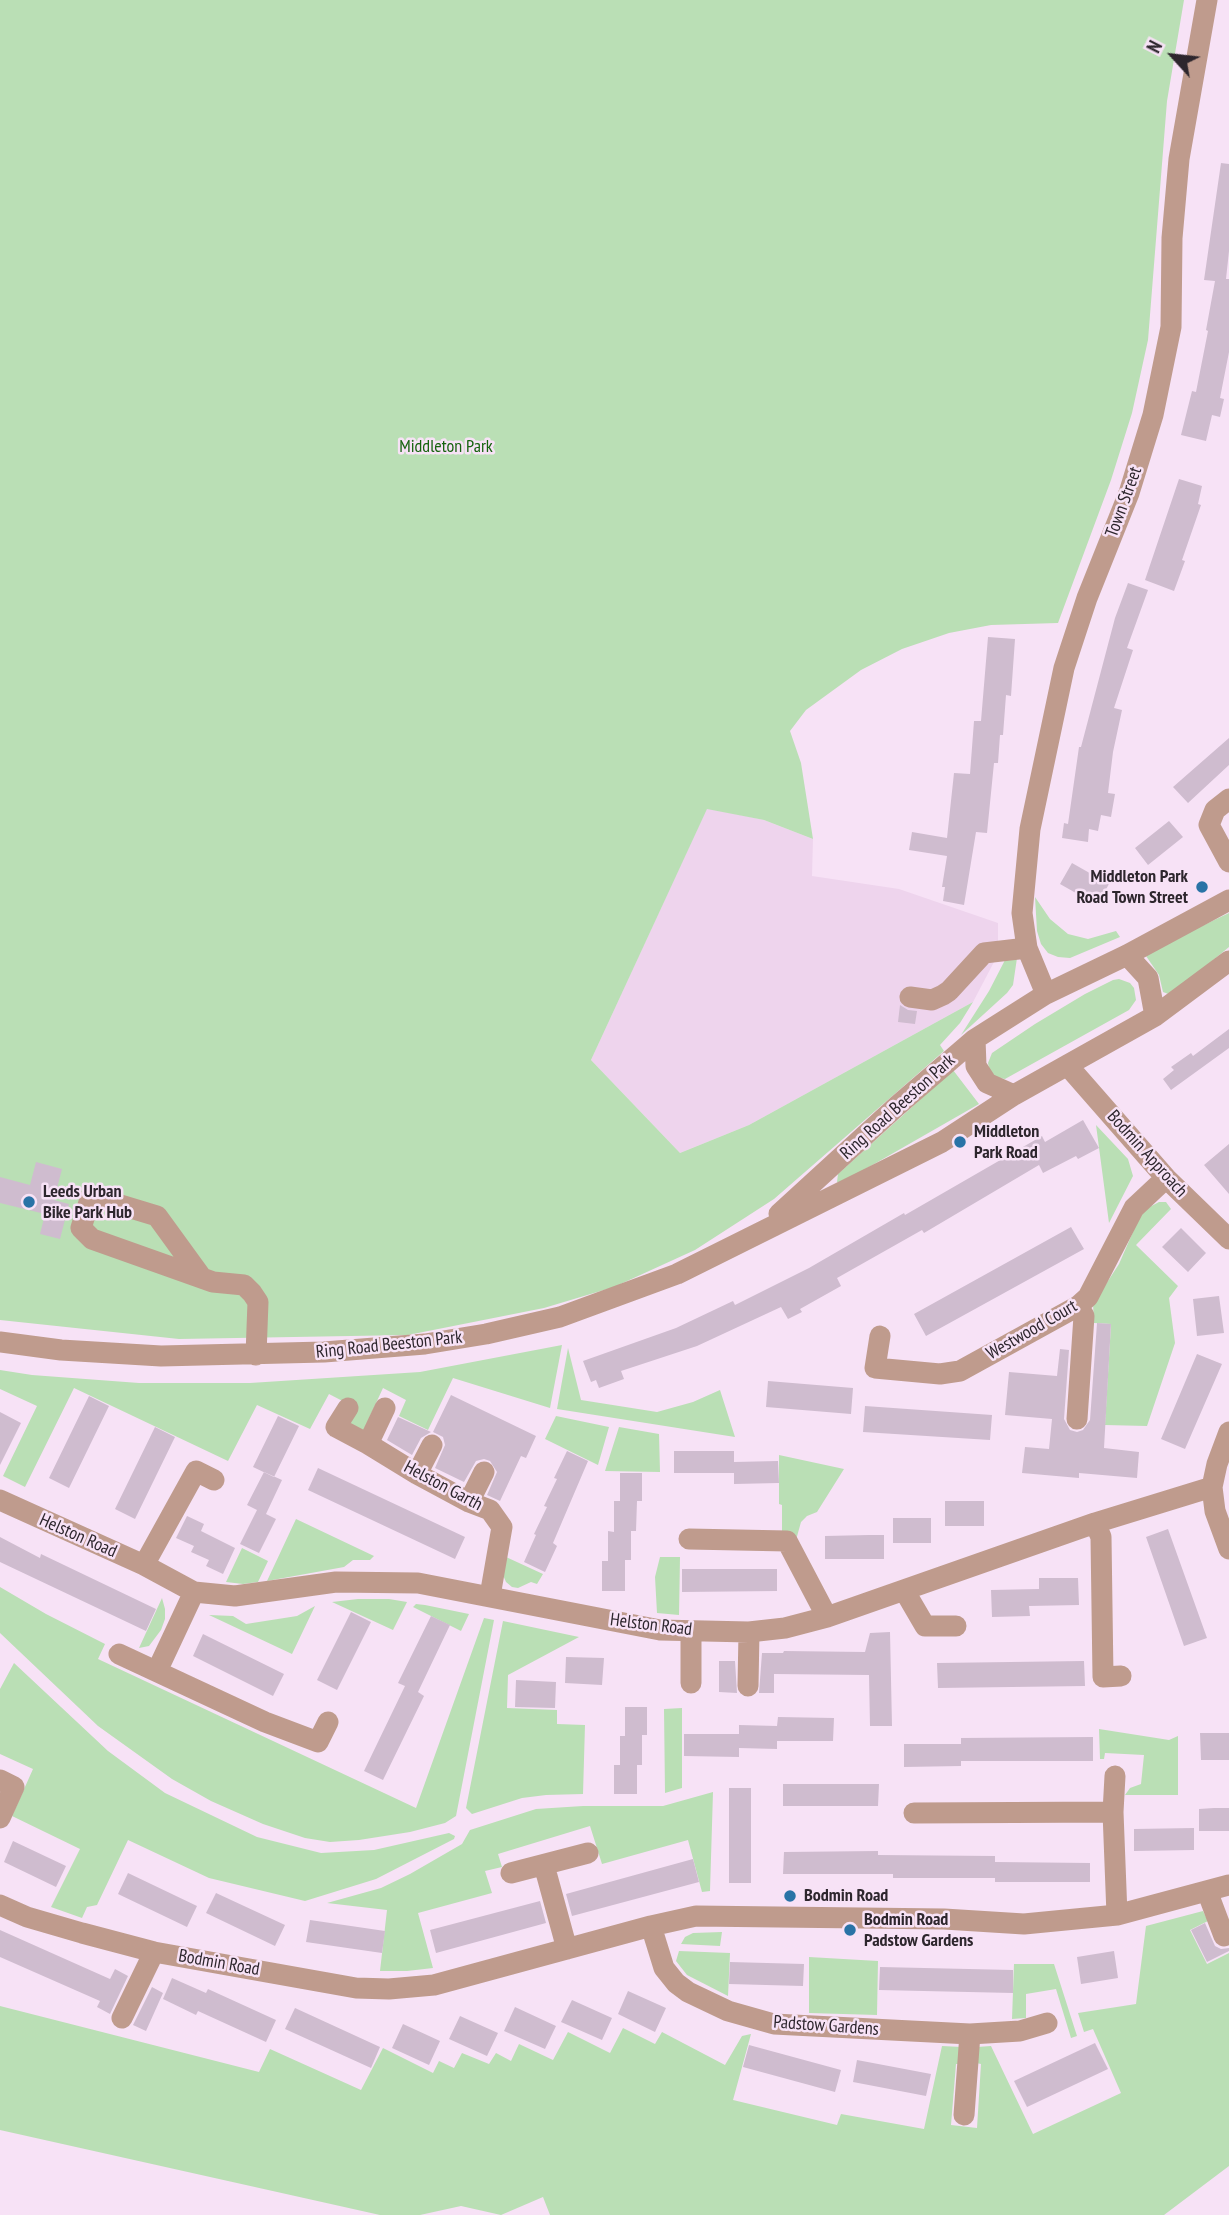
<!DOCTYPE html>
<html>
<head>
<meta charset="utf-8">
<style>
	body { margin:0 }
	#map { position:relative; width:1229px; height:2215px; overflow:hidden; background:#f7e2f6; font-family:"PT Sans Narrow",sans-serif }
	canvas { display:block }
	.north { position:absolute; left:1138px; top:21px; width:70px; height:70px; -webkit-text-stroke:5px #f7e2f6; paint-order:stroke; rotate:297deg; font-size:19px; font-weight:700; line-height:28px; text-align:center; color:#2d262d }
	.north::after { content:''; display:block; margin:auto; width:24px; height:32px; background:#2d262d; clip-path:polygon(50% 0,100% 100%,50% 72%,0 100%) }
</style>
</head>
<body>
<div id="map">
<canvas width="1229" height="2215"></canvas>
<div class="north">N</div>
</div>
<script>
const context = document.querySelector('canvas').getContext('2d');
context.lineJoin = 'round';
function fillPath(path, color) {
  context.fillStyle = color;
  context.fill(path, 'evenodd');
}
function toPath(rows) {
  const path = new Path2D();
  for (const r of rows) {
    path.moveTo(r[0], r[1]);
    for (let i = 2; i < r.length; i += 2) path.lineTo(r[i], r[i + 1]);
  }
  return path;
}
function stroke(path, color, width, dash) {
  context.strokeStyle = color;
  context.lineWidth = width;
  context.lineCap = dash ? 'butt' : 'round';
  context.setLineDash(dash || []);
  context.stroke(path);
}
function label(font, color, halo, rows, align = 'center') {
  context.font = font + ' "PT Sans Narrow",sans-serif';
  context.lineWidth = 5;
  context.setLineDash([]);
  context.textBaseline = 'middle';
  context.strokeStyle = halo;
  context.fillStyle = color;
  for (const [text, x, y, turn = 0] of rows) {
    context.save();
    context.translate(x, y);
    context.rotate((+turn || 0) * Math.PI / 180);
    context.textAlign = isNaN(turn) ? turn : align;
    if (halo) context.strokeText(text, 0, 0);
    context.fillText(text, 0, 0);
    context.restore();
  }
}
const built = toPath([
	[707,808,764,820,813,839,812,876,899,889,998,923,998,942,994,962,973,1002,749,1125,680,1153,591,1060]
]);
const green = toPath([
	[0,0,1184,0,1167,101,1148,340,1132,413,1111,480,1058,623,991,625,949,633,902,649,861,670,806,710,790,731,801,763,813,839,764,820,707,809,591,1060,680,1153,749,1125,973,1002,960,1023,940,1045,944,1051,774,1199,695,1250,614,1287,544,1308,408,1335,179,1339,0,1320],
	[1035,897,1050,919,1068,934,1088,939,1116,931,1120,937,1070,958,1058,957,1048,953,1041,944,1037,931],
	[1229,913,1229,947,1171,995,1163,992,1159,975,1146,956,1147,952],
	[1017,958,1013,985,1007,993,961,1035,989,991,1005,960],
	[1119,979,1130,983,1134,988,1136,1000,1129,1010,1005,1079,995,1077,989,1068,988,1063,992,1053,1035,1024,1085,994,1113,980],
	[953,1070,979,1104,841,1183,837,1182,838,1174],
	[1096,1125,1128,1159,1133,1176,1109,1223],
	[1159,1202,1166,1202,1171,1209,1136,1245,1178,1286,1169,1298,1175,1343,1147,1426,1105,1425,1111,1324,1094,1323,1093,1304,1119,1264,1142,1211],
	[562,1345,550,1408,453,1378,428,1430,399,1416,406,1400,383,1388,359,1440,347,1434,356,1408,329,1394,310,1429,257,1405,228,1461,74,1388,25,1487,3,1476,37,1406,0,1389,0,1370,32,1375,139,1383,250,1383,420,1372],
	[568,1348,581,1400,657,1412,693,1402,720,1390,735,1437,557,1409],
	[556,1416,609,1427,598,1465,545,1439],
	[619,1427,659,1434,660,1472,605,1471],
	[779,1455,844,1469,817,1512,807,1516,801,1522,796,1540,782,1532,782,1505,779,1504],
	[296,1519,374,1556,370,1560,353,1560,344,1567,267,1581],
	[242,1548,268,1561,258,1582,243,1584,226,1582],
	[506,1557,543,1574,537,1584,531,1582,518,1588,512,1587,506,1582,503,1575],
	[660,1557,680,1557,679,1615,657,1613,655,1577],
	[0,1587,46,1614,105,1644,98,1659,416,1808,484,1618,494,1620,456,1816,445,1823,410,1832,359,1840,330,1842,305,1838,263,1824,211,1801,172,1779,98,1726,0,1633],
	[162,1598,165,1609,165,1619,161,1630,149,1646,139,1648],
	[358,1599,389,1599,407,1602,393,1630,332,1602],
	[416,1604,425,1605,469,1614,461,1631,413,1607],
	[315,1606,292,1654,209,1615,233,1616,246,1624,297,1616],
	[503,1621,579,1637,508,1675,507,1708,557,1710,557,1724,585,1725,583,1794,546,1795,522,1798,472,1814,466,1808],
	[14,1663,108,1751,165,1793,257,1837,321,1853,374,1850,449,1833,455,1836,454,1839,376,1879,305,1901,209,1878,128,1840,97,1905,87,1907,82,1918,51,1907,80,1849,12,1816,33,1769,0,1754,0,1689],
	[682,1708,682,1788,665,1793,664,1709],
	[1099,1729,1169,1740,1178,1736,1178,1795,1125,1795,1130,1788,1141,1784,1144,1755,1105,1753,1104,1759,1100,1759],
	[713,1792,710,1891,702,1892,688,1840,602,1864,590,1826,498,1854,502,1867,485,1871,492,1893,418,1913,433,1968,407,1971,380,1971,387,1910,327,1903,381,1888,410,1874,462,1844,470,1830,536,1809,583,1806,663,1806],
	[1203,1911,1208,1921,1190,1930,1207,1964,1229,1953,1229,2166,1164,2215,550,2215,543,2197,501,2215,461,2206,420,2215,380,2215,0,2130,0,2006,259,2072,270,2049,361,2090,383,2048,433,2073,439,2061,454,2068,462,2053,489,2064,496,2053,511,2061,519,2044,553,2060,568,2032,610,2053,623,2028,655,2044,662,2032,725,2065,742,2036,751,2034,733,2100,837,2125,841,2114,924,2129,942,2046,962,2047,960,2064,956,2064,951,2125,977,2128,981,2064,976,2063,977,2047,991,2046,1033,2134,1121,2093,1093,2029,1084,2032,1078,2013,1136,2004,1146,1926],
	[722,1932,720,1946,681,1944,685,1937,693,1933],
	[679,1951,730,1953,728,1996,687,1975,676,1961],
	[809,1957,878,1961,877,2015,809,2013],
	[1014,1964,1054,1964,1077,2036,1071,2038,1056,1989,1026,1994,1026,2018,1012,2019]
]);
const building = toPath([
	[1221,163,1229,164,1229,251,1226,279,1229,279,1229,352,1220,398,1224,399,1220,417,1212,415,1206,441,1181,435,1192,391,1196,392,1208,331,1206,330,1215,281,1204,280],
	[1179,479,1202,486,1198,504,1201,505,1182,560,1185,561,1174,591,1145,580],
	[1128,583,1148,590,1127,648,1133,650,1114,708,1122,710,1113,752,1108,793,1115,794,1111,817,1101,815,1098,831,1089,829,1088,842,1062,838,1064,823,1068,824,1079,747,1081,747,1115,618],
	[988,637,1015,639,1011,696,1006,695,1003,735,1000,735,998,763,994,763,987,833,976,832,964,905,943,901,945,887,942,887,947,856,909,850,912,832,947,838,954,773,970,774,974,721,981,721],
	[1229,738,1229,765,1188,803,1173,787],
	[1169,821,1183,837,1148,865,1135,848],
	[1072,863,1109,884,1097,905,1060,884],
	[900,1005,908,1010,917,1011,915,1024,898,1022],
	[1229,1029,1229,1048,1171,1090,1163,1079,1174,1070,1171,1067,1191,1053,1193,1056],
	[1083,1120,1099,1148,1078,1159,1076,1156,1043,1173,1039,1165,924,1233,922,1230,837,1278,841,1286,800,1309,802,1312,788,1319,781,1307,697,1346,621,1371,624,1379,599,1388,596,1380,591,1382,583,1361,676,1328,733,1301,735,1305,809,1268,904,1213,905,1215,1042,1136,1045,1142],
	[1229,1144,1229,1194,1204,1165],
	[36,1162,62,1169,54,1200,69,1204,60,1239,40,1234,45,1214,0,1203,0,1177,30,1185],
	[1071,1227,1084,1249,926,1336,914,1314],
	[1181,1228,1206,1253,1188,1272,1162,1247],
	[1219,1296,1224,1333,1197,1336,1193,1299],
	[1097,1323,1111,1324,1104,1448,1139,1452,1137,1478,1079,1473,1079,1478,1022,1473,1025,1447,1049,1449,1052,1419,1005,1415,1009,1372,1057,1376,1060,1349,1069,1350,1064,1419,1070,1430,1077,1432,1083,1430,1090,1420],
	[1197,1354,1222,1364,1185,1449,1161,1439],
	[768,1381,853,1388,851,1414,766,1407],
	[451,1395,536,1436,526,1458,521,1456,500,1501,487,1495,497,1472,490,1461,484,1459,476,1461,464,1482,435,1468,445,1445,443,1437,433,1432],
	[89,1396,109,1406,69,1488,49,1478],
	[865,1406,992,1415,990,1440,863,1432],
	[0,1412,21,1423,0,1465],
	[278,1416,299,1426,274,1477,253,1467],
	[398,1417,431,1432,421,1438,412,1455,387,1440],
	[155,1427,175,1437,135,1519,115,1509],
	[567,1451,588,1461,553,1543,557,1546,545,1572,524,1562,536,1535,534,1534,547,1507,544,1506,557,1479,554,1478],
	[674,1451,734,1451,734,1465,734,1462,778,1461,779,1483,734,1484,734,1473,674,1473],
	[318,1468,465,1537,455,1559,308,1490],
	[264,1472,282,1480,266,1514,258,1510,276,1519,259,1553,240,1544,257,1510,247,1505],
	[620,1473,642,1473,642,1501,637,1501,636,1531,631,1531,631,1560,625,1560,625,1591,602,1591,602,1561,608,1561,608,1531,614,1532,614,1501,620,1501],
	[945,1501,984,1501,984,1526,945,1526],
	[187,1516,204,1524,201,1531,235,1548,223,1574,206,1566,209,1560,191,1552,194,1546,176,1538],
	[893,1518,931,1518,931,1543,893,1543],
	[1168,1529,1207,1638,1184,1646,1146,1537],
	[869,1535,884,1535,884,1559,825,1559,825,1536],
	[0,1537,40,1558,41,1554,156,1609,146,1631,0,1562],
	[682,1569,777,1569,777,1591,682,1592],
	[1039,1578,1078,1578,1079,1605,1029,1606,1030,1616,992,1617,991,1590,1039,1589],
	[351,1612,371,1622,337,1690,317,1680],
	[431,1616,450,1625,418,1692,424,1696,383,1780,364,1771,405,1686,398,1683],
	[890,1632,892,1726,870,1726,869,1675,774,1674,774,1693,759,1693,762,1653,783,1653,784,1651,865,1652,870,1633],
	[203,1634,284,1674,273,1696,193,1656],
	[566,1657,604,1658,602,1685,565,1683],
	[719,1661,735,1661,737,1693,719,1692],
	[1084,1661,1085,1686,938,1688,937,1663],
	[516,1680,556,1682,555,1708,515,1707],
	[625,1707,647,1707,647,1735,642,1735,642,1765,637,1765,637,1794,614,1794,614,1765,620,1765,620,1736,625,1736],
	[778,1717,834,1718,833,1741,777,1741,777,1749,739,1748,739,1725,777,1726],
	[1200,1733,1229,1733,1229,1760,1201,1760],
	[684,1734,739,1734,739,1757,684,1756],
	[1093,1737,1093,1761,961,1761,961,1766,904,1767,904,1744,961,1744,961,1738],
	[783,1784,879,1784,878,1806,783,1806],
	[729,1788,751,1788,751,1883,729,1883],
	[1214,1808,1229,1808,1229,1831,1199,1831,1199,1809],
	[1194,1828,1194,1850,1134,1851,1134,1829],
	[13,1841,66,1866,56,1887,4,1862],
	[878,1851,878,1855,995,1856,995,1862,1090,1863,1090,1882,995,1882,995,1878,893,1878,893,1874,783,1874,784,1852],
	[693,1859,699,1882,572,1916,566,1894],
	[128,1873,197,1906,187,1927,118,1894],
	[216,1893,285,1925,275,1946,206,1913],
	[540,1901,546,1923,436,1953,430,1930],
	[310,1920,385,1931,382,1953,306,1942],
	[1205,1923,1215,1946,1221,1949,1229,1948,1229,1951,1207,1962,1191,1930],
	[0,1930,110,1979,115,1969,128,1976,110,2014,97,2007,100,2001,0,1957],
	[1114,1951,1118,1978,1081,1984,1077,1957],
	[730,1962,804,1964,803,1986,729,1984],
	[880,1967,1013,1970,1013,1993,879,1990],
	[172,1978,206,1993,208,1989,276,2020,266,2042,198,2011,196,2015,163,1999],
	[152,1987,163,1993,146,2031,133,2025],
	[628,1991,666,2008,655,2032,618,2014],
	[572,2000,612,2018,602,2040,561,2022],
	[515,2007,556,2026,545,2049,504,2031],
	[295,2008,380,2047,371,2068,285,2029],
	[460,2016,498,2033,487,2056,449,2039],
	[403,2024,440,2041,429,2065,392,2048],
	[1095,2043,1108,2069,1027,2107,1014,2081],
	[749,2045,841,2070,835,2092,743,2067],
	[857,2060,931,2074,926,2096,853,2082]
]);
const minor = toPath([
	[1229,799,1215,810,1209,825,1229,862],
	[1127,955,1148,978,1155,1016],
	[1046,994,1027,948,1022,913,1030,829,1064,668,1087,598,1129,493,1153,415,1171,327,1172,238,1179,159,1207,0],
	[910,997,932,1000,943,995,949,991,984,953,1027,948],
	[975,1039,976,1066,987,1083,1014,1095],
	[1068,1066,1166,1178,1229,1239],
	[779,1214,897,1106,975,1039,1046,994,1127,955,1229,900],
	[202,1278,157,1216,91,1196,81,1228,92,1239,213,1282,244,1285,252,1293,258,1302,256,1355],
	[880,1336,875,1368,940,1374,960,1371,1078,1306,1088,1297,1134,1208,1166,1178],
	[0,1342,61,1350,161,1356,324,1352,425,1344,486,1334,560,1317,677,1274,942,1142,1014,1095,1155,1016,1229,961],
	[348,1408,336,1427,368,1444,417,1474,469,1502,490,1510,502,1527,490,1596],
	[1077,1419,1084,1316,1078,1306],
	[1229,1432,1217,1464,1212,1487,1215,1511,1229,1549],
	[368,1444,385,1408],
	[417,1474,432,1445],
	[0,1500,144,1565,194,1592,235,1596,336,1582,418,1583,660,1630,749,1632,785,1628,827,1617,1095,1523,1212,1487],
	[469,1502,484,1472],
	[1095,1523,1101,1537,1103,1677,1121,1676],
	[689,1539,787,1541,827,1617],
	[144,1565,196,1471,214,1480],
	[904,1590,925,1626,956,1626],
	[119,1654,265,1722,318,1742,328,1722],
	[157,1671,194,1592],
	[691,1683,691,1631],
	[748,1686,749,1632],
	[1115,1776,1113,1812,1117,1915],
	[0,1780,14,1787,0,1818],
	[914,1813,1113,1812],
	[544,1865,567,1949],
	[511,1873,588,1853],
	[1207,1891,1224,1936],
	[0,1905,27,1917,82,1933,154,1952,356,1988,389,1989,434,1985,651,1926,696,1916,944,1919,1024,1924,1117,1915,1229,1885],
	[651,1926,664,1968,676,1983,688,1992,728,2011,774,2024,970,2034,1020,2031,1047,2023],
	[122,2018,154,1952],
	[964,2115,970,2034]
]);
const markers = [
	[1202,887,7,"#2973a6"],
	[960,1142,7,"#2973a6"],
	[29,1202,7,"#2973a6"],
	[790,1896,7,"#2973a6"],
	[850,1930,7,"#2973a6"]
];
const parkNames = [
	["Middleton Park",446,447]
];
const streetNames = [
	["Town Street",1124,502,-70],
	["Ring Road Beeston Park",898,1107,-42],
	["Bodmin Approach",1147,1154,48],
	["Westwood Court",1032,1330,-30],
	["Ring Road Beeston Park",389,1345,-6],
	["Helston Garth",443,1486,28],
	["Helston Road",78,1536,24],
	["Helston Road",651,1625,7],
	["Bodmin Road",219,1963,10],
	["Padstow Gardens",826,2026,4]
];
const poiNames = [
	["Middleton Park",1188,877,"right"],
	["Road Town Street",1188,898,"right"],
	["Middleton",974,1132],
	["Park Road",974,1153],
	["Leeds Urban",43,1192],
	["Bike Park Hub",43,1213],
	["Bodmin Road",804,1896],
	["Bodmin Road",864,1920],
	["Padstow Gardens",864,1941]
];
fillPath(built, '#eed4ed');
fillPath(green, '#badfb5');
fillPath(building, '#cfbccf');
stroke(minor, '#bf9b8d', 21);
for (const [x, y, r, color] of markers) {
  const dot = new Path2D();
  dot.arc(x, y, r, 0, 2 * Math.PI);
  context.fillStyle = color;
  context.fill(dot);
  stroke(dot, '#f7e2f6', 2.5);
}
label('18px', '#16630e', '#f7e2f6', parkNames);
label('18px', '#2d262d', '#f7e2f6', streetNames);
label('bold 18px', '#2d262d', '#f7e2f6', poiNames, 'left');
</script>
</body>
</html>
